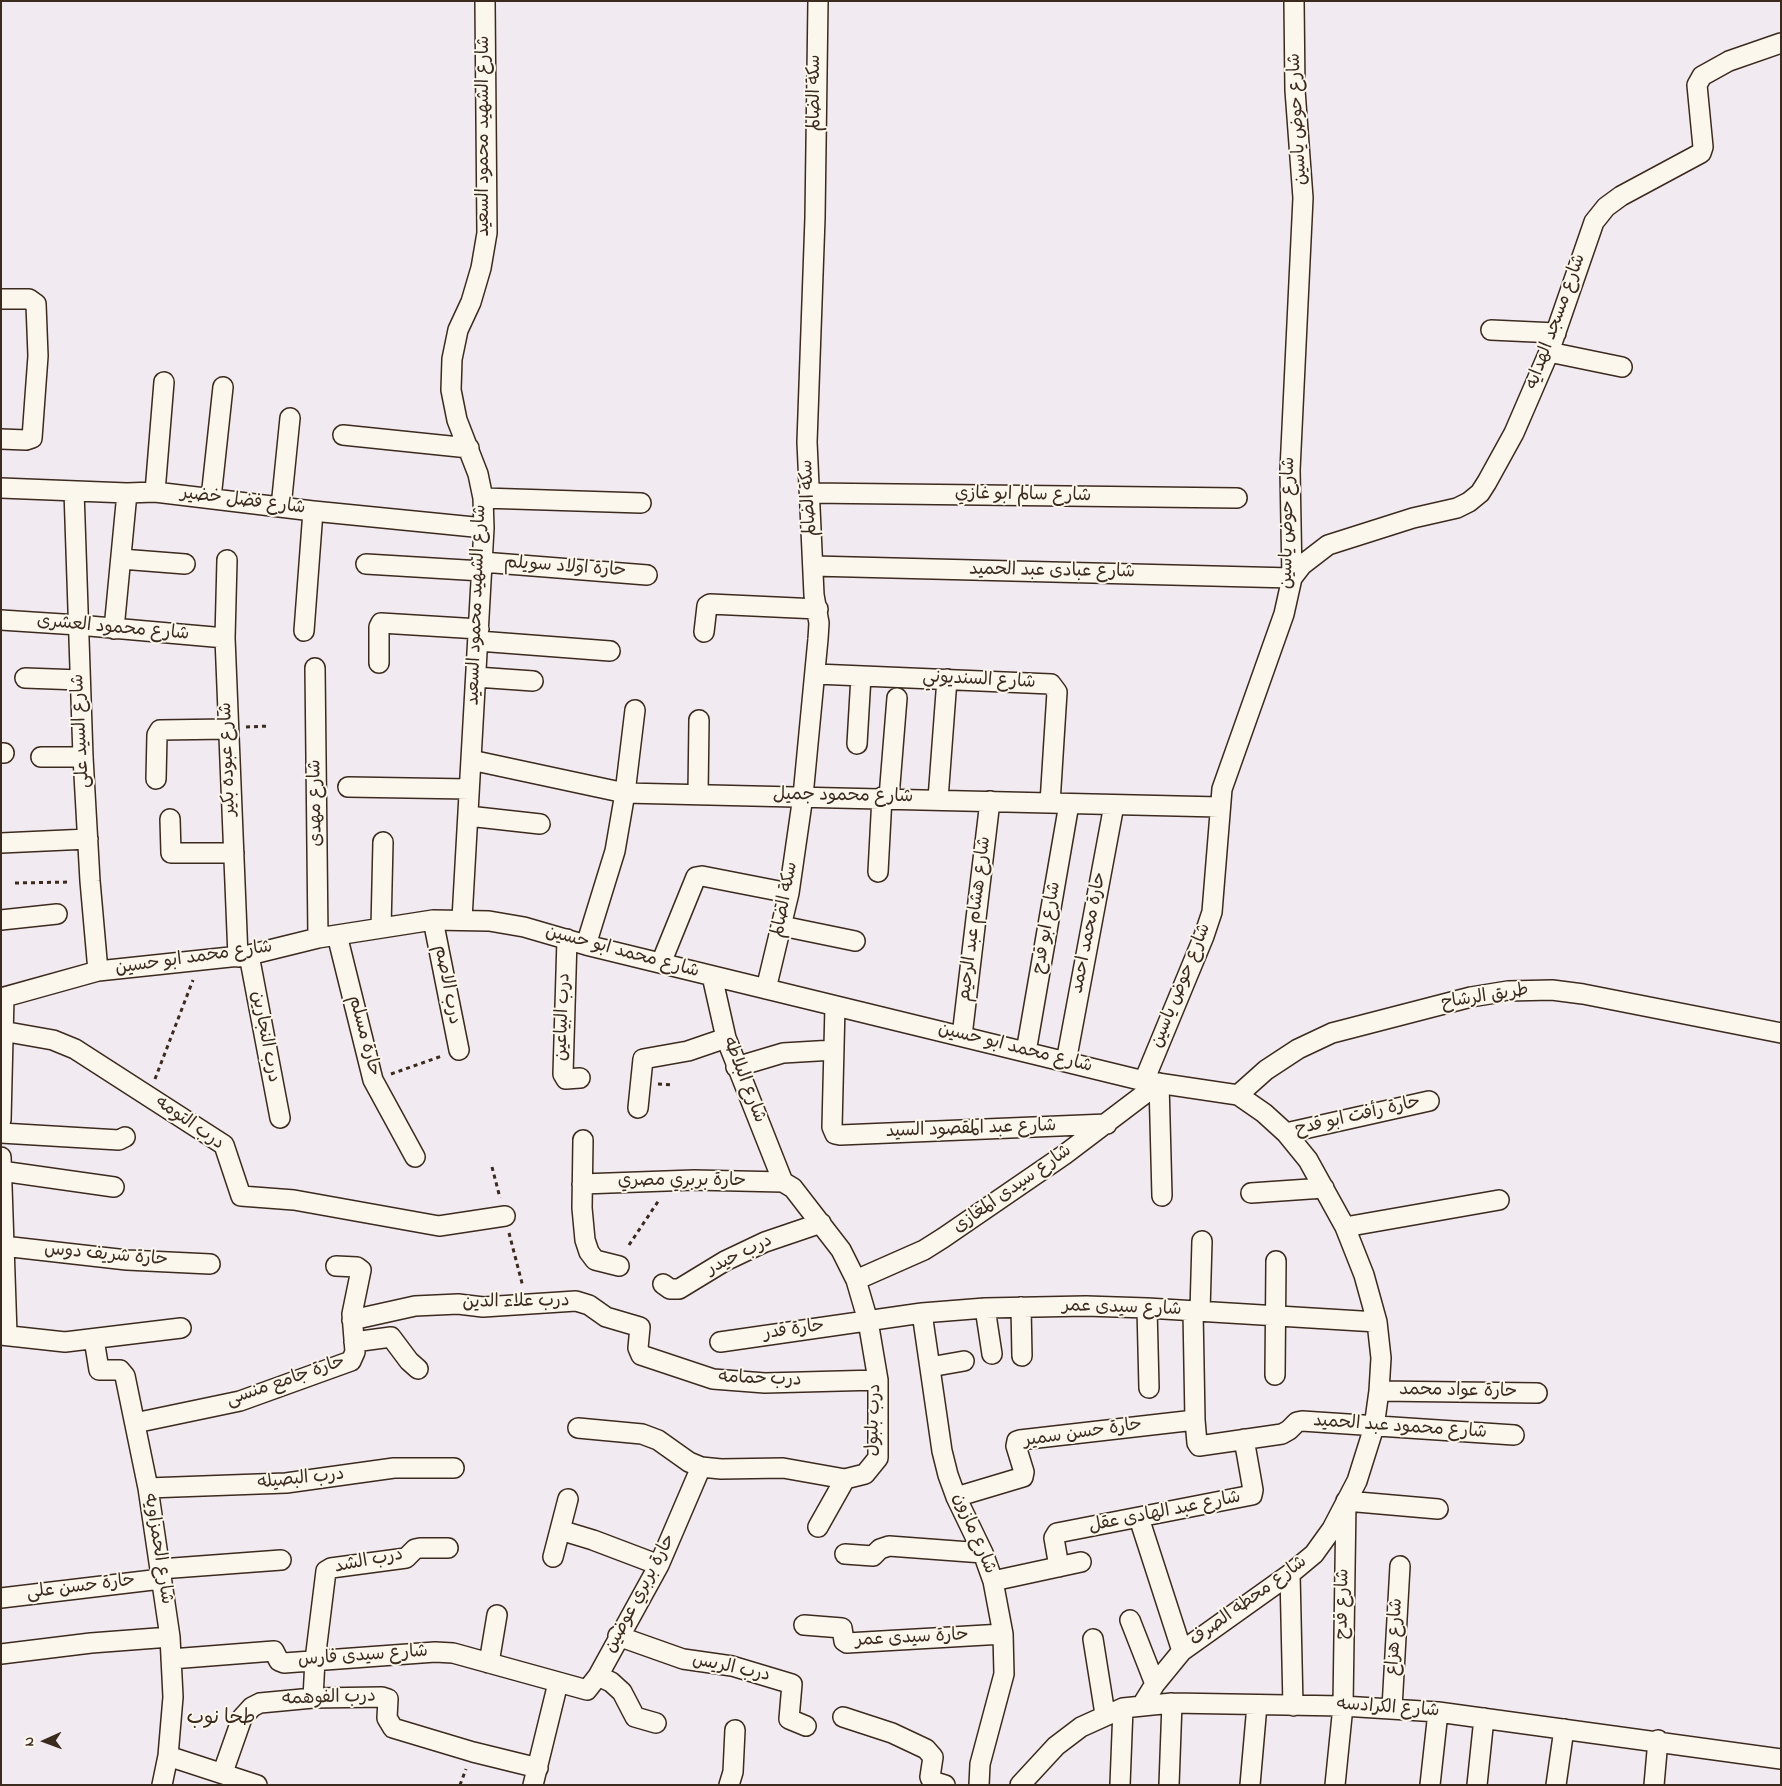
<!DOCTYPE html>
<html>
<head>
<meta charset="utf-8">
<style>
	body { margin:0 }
	#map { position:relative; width:1782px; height:1786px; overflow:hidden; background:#f2eaf1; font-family:"Indie Flower",sans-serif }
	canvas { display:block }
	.frame { position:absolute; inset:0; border:2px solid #3b2a1e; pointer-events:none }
	.north { position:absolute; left:20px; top:1716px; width:50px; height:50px; -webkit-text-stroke:4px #fbf7ec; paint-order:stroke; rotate:268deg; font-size:14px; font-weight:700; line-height:20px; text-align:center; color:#3b2a1e }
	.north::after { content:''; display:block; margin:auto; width:18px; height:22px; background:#3b2a1e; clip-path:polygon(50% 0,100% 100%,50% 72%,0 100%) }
</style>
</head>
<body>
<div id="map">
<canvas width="1782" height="1786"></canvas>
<div class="frame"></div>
<div class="north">N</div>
</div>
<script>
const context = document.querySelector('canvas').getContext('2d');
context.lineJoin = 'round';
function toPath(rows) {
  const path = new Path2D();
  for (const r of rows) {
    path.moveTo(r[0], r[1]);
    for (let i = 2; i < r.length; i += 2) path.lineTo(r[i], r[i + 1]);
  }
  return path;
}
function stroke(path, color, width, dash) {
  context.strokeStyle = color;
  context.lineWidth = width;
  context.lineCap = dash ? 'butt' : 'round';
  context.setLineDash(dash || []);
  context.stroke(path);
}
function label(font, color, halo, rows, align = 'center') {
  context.font = font + ' "Indie Flower","Playpen Sans Arabic",sans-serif';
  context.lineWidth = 4;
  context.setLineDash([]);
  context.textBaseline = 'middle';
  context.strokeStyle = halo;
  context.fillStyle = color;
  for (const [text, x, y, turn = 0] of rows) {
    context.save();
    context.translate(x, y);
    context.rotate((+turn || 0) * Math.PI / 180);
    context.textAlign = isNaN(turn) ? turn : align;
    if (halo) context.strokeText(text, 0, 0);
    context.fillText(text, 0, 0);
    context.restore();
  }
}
const path = toPath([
	[246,727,270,726],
	[15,883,71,882],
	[391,1074,442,1056],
	[155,1079,193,980],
	[658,1084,672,1085],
	[492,1167,500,1198],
	[509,1233,523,1287],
	[629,1245,659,1200],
	[460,1785,466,1769]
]);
const street = toPath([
	[1,299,29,299,36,304,38,356,32,438,26,440,1,439],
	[1491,330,1556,333],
	[1549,352,1622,367],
	[343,435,469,448],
	[1,488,127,493,155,492,313,511,484,528],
	[74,491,83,757,90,881,98,971],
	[155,492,164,382],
	[810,493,1237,498],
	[211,498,223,387],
	[483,498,641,503],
	[281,507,290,418],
	[121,559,185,564],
	[227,560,225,638,238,957],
	[482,562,647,575],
	[366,564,482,571],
	[813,566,1292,578,1302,565,1328,545,1413,518,1457,508,1469,502,1480,493,1487,482,1514,433,1549,352,1594,222,1606,207,1621,196,1701,153,1703,147,1697,85,1702,76,1729,61,1781,43],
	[1,620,78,625,225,638],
	[114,629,127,493],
	[304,631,313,511],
	[704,632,707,606,710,604,818,609],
	[478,641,610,651],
	[379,663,379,627,381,623,479,629],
	[315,668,318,938],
	[816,674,1051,684,1057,692,1050,803],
	[476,677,533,681],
	[25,678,80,680],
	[857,744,861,676],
	[1,753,4,753],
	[41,757,83,757],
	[471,760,625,793,1219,807],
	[156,779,157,735,160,730,228,729],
	[348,787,469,789],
	[698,794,699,720],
	[889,797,897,698],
	[938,799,947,679],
	[468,816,540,824],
	[170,819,171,853,234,853],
	[1,843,88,839],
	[878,872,882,797],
	[462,919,484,528,483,498,478,474,457,420,451,390,452,359,458,330,471,302,481,268,487,233,485,1],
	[1,920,57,914],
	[433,920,459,1050],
	[782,926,855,941],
	[381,928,383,842],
	[337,935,373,1080,415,1157],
	[567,939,563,1074,566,1079,580,1078],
	[586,945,615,851,625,793,635,710],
	[249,955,280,1118],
	[661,963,696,877,702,876,789,893],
	[712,976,726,1038,783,1182],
	[766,989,789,893,803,796,818,639,819,623,814,595,807,442,815,218,818,1],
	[1,998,98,971,249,955,318,938,433,920,489,921,524,927,586,945,1144,1081,1238,1095,1264,1113,1286,1133,1308,1160,1345,1227,1364,1275,1377,1322,1381,1358,1379,1391,1374,1427,1357,1481,1332,1529,1314,1554,1290,1574,1182,1651,1155,1684,1142,1705],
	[835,1006,832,1127,835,1134,840,1135,1107,1124],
	[2,1031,53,1040,75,1049,224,1145,241,1196,294,1200,439,1226,505,1216],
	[962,1036,990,801],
	[1026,1052,1069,804],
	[1066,1062,1114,805],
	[736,1067,783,1053,834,1050],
	[1144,1081,1204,936,1212,912,1222,789,1284,614,1292,578,1290,470,1303,198,1295,90,1294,1],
	[1159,1083,1162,1196],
	[1238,1095,1266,1070,1298,1049,1332,1033,1471,997,1508,991,1552,990,1583,994,1781,1033],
	[638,1108,643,1059,688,1051,726,1038],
	[1,1120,4,997],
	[1,1133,119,1140,125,1137],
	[1286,1133,1429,1101],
	[583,1140,582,1208,585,1240,589,1252,595,1260,619,1266],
	[1,1157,7,1334],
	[1,1171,114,1187],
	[1251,1193,1324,1188],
	[1345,1227,1499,1200],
	[3,1246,127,1260,210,1264],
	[856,1280,924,1250,943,1238,1064,1155,1159,1083],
	[663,1284,670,1289,679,1289,725,1261,765,1242,821,1223],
	[1021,1307,1022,1356],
	[985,1308,992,1354],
	[1147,1308,1149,1388],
	[1193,1311,1195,1420,1197,1443,1199,1446,1282,1434,1289,1430,1297,1422,1302,1421,1514,1435],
	[1200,1311,1202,1241],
	[922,1313,942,1451,948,1475,956,1497,983,1553,993,1581,1003,1634,1004,1674,980,1764,979,1785],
	[352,1320,415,1306,458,1304,483,1307,576,1301,589,1305,606,1317,640,1327,638,1348,641,1355,713,1379,765,1383,878,1380],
	[1,1335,65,1342,181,1328],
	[94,1339,99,1370,120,1370,125,1376,148,1488,170,1637,173,1697,168,1756,162,1785],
	[354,1342,391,1337,409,1361,418,1369],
	[720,1342,922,1313,985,1308,1086,1306,1147,1308,1377,1322],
	[930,1367,964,1361],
	[1275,1375,1276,1261],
	[1379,1391,1537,1393],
	[135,1423,240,1401,351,1361,355,1352,352,1314,361,1270,357,1267,336,1266],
	[578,1428,642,1434,658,1440,689,1462,701,1467,721,1469,783,1468,845,1479,865,1474,878,1458,878,1380,868,1321,856,1280,841,1250,793,1188,783,1182,694,1180,582,1184],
	[148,1488,286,1483,394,1468,454,1468],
	[956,1497,1023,1477,1024,1472,1016,1446,1017,1441,1020,1440,1195,1420],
	[1139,1518,1182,1651],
	[818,1527,845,1479],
	[560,1530,593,1540,659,1565],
	[845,1554,873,1556,880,1549,889,1546,983,1553],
	[553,1557,568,1499],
	[1059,1567,1054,1538,1057,1533,1252,1495,1253,1490,1244,1439],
	[160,1569,281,1560],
	[1290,1574,1293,1706],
	[993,1581,1081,1562],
	[1,1598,161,1579],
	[1130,1620,1155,1684],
	[804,1625,842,1628,844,1641,847,1643,1003,1634],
	[618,1636,683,1659,732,1666,792,1684,789,1719,806,1726],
	[1093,1639,1105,1714],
	[1,1654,91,1643,170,1637],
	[171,1659,274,1651,279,1661,284,1663,435,1652,453,1653,587,1690,598,1676,659,1565,701,1467],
	[489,1663,497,1615],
	[598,1676,611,1682,622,1692,635,1717,656,1723],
	[313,1698,315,1660,326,1571,331,1568,406,1558,415,1549,420,1548,448,1548],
	[1392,1708,1400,1566],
	[843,1717,892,1733,926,1749,933,1757,930,1777,932,1781,945,1785],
	[168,1756,257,1785],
	[223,1772,242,1718,252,1707,260,1703,313,1698,382,1697,388,1699,387,1718,393,1728,473,1752,538,1768],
	[533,1785,558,1683],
	[729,1785,733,1772,735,1730],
	[1020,1785,1056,1746,1081,1727,1123,1708,1172,1703,1343,1706,1438,1712,1781,1759],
	[1120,1785,1123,1708],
	[1169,1785,1172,1703],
	[1250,1785,1257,1705],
	[1335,1785,1343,1706,1346,1501,1438,1509],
	[1430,1785,1438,1712],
	[1477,1785,1484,1718],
	[1556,1785,1564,1729],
	[1654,1785,1658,1740]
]);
const streetNames = [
	["سكة الضالم",816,93,-90],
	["شارع حوض ياسين",1299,119,-93],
	["شارع الشهيد محمود السعيد",485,136,-90],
	["شارع مسجد الهدايه",1557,322,-70],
	["شارع سالم ابو غازي",1023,496,1],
	["سكة الضالم",810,498,-93],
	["شارع فضل خضير",243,502,7],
	["شارع حوض ياسين",1289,523,-89],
	["حارة اولاد سويلم",565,568,4],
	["شارع عبادى عبد الحميد",1052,572,1],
	["شارع الشهيد محمود السعيد",478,605,-88],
	["شارع محمود العشرى",113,629,5],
	["شارع السنديوني",979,681,3],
	["شارع السيد على",82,731,-93],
	["شارع عبوده بكير",229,759,-92],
	["شارع محمود جميل",843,797,1],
	["شارع مهدى",317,803,-91],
	["سكة الضالم",786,900,-79],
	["شارع هشام عبد الرحيم",976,919,-83],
	["شارع ابو قدح",1048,928,-80],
	["حارة محمد احمد",1090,933,-79],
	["شارع محمد ابو حسين",622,953,15],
	["شارع محمد ابو حسين",194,959,-8],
	["درب الاصم",446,985,79],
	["شارع حوض ياسين",1182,986,-68],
	["طريق الرشاح",1485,998,-9],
	["درب البياعين",564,1017,-88],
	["حارة مسلم",363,1036,75],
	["درب النجارين",264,1037,79],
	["شارع محمد ابو حسين",1015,1049,14],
	["شارع البلاطه",743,1080,69],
	["حارة رأفت ابو قدح",1358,1117,-13],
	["درب التومه",189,1124,35],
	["شارع عبد المقصود السيد",971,1130,-2],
	["حارة بربري مصري",682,1182],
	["شارع سيدى المغازى",1013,1190,-35],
	["حارة شريف دوس",106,1256,5],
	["درب حيدر",740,1256,-26],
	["درب علاء الدين",516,1303,-1],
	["شارع سيدى عمر",1122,1309,2],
	["حارة قدر",794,1331,-8],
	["درب حمامه",760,1380,2],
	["حارة جامع منسى",286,1382,-19],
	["حارة عواد محمد",1458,1392,1],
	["درب بلبول",875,1420,-88],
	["شارع محمود عبد الحميد",1400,1428,4],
	["حارة حسن سمير",1083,1434,-8],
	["درب البصيله",301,1480,-6],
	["شارع عبد الهادى عقل",1165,1513,-11],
	["شارع مازون",973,1534,67],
	["شارع الحمزاويه",157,1549,81],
	["درب الشد",369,1562,-11],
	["حارة حسن على",81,1588,-7],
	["حارة بربري عوضين",641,1594,-62],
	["شارع محطه الصرف",1249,1602,-36],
	["شارع قدح",1344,1604,-89],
	["شارع هزاع",1396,1637,-87],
	["حارة سيدى عمر",912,1639,-3],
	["شارع سيدى فارس",363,1657,-4],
	["درب الريس",731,1669,12],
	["درب الفوهمه",329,1699,-2],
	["شارع الكرادسه",1388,1709,4]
];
const quarterNames = [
	["طحا نوب",221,1720]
];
stroke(street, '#3b2a1e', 22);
stroke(path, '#3b2a1e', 3, [4, 4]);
stroke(street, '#fbf7ec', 19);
label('18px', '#3b2a1e', '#fbf7ec', streetNames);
label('20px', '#3b2a1e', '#fbf7ec', quarterNames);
</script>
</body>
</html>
